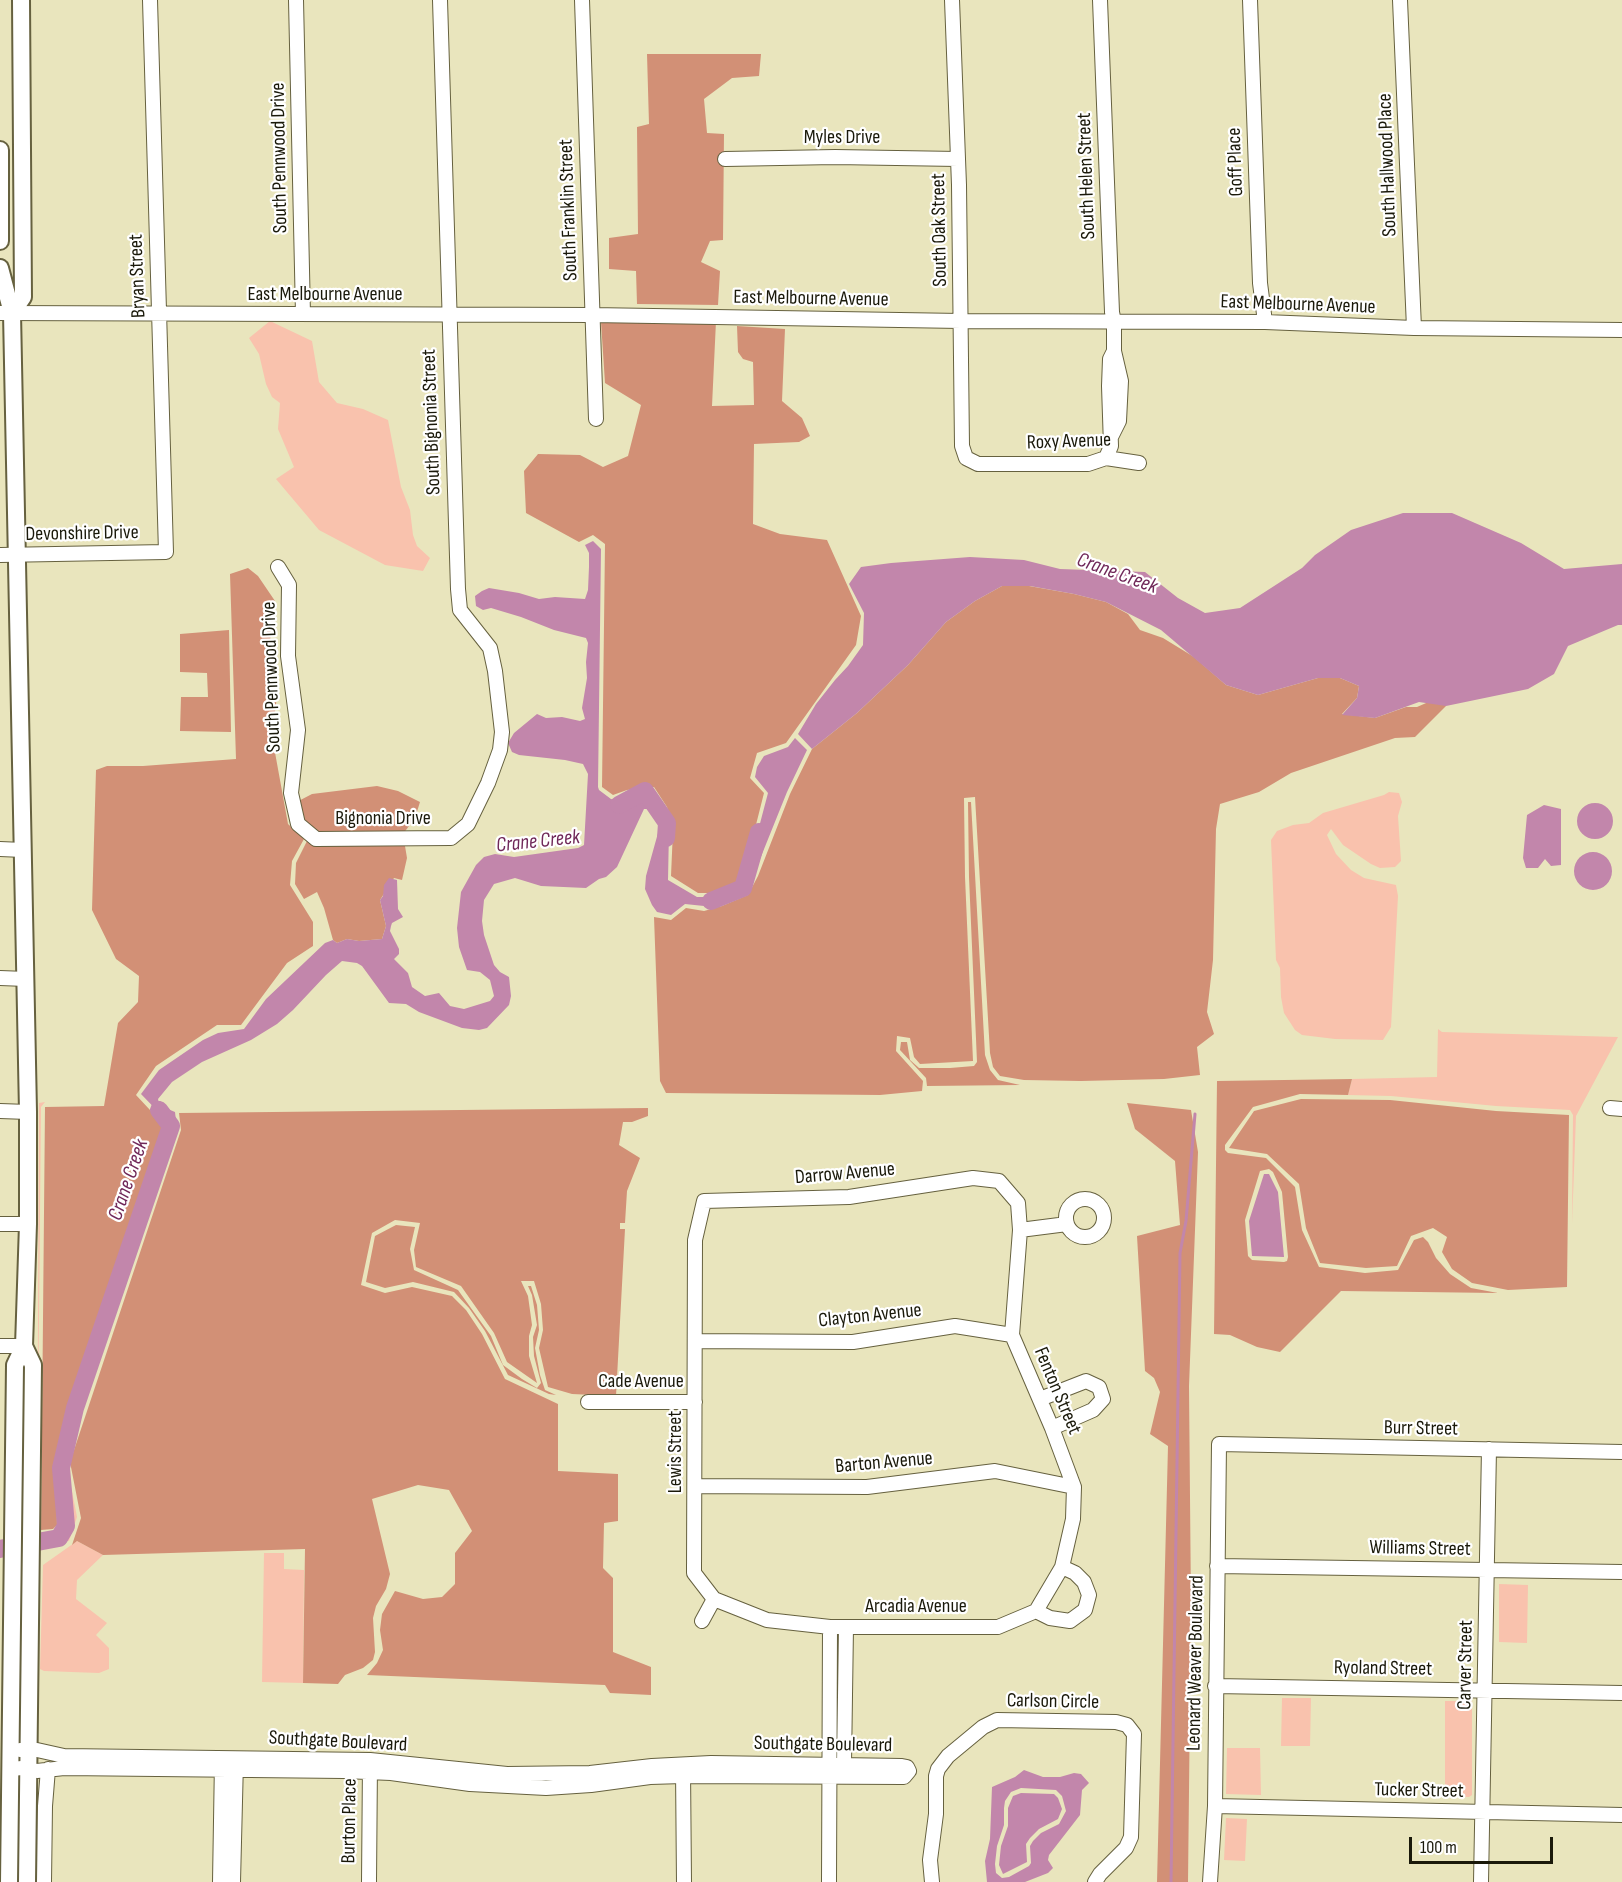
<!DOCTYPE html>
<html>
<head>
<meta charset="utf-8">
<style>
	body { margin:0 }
	#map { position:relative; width:1622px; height:1882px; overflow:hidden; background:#e9e5bd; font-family:"Sofia Sans Condensed",sans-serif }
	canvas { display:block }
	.scale { position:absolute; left:1409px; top:1837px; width:144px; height:27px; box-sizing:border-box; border:3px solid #1a190a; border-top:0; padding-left:8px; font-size:18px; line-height:21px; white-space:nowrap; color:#1a190a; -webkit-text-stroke:4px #fff; paint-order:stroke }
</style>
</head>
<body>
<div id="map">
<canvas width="1622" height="1882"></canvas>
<div class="scale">100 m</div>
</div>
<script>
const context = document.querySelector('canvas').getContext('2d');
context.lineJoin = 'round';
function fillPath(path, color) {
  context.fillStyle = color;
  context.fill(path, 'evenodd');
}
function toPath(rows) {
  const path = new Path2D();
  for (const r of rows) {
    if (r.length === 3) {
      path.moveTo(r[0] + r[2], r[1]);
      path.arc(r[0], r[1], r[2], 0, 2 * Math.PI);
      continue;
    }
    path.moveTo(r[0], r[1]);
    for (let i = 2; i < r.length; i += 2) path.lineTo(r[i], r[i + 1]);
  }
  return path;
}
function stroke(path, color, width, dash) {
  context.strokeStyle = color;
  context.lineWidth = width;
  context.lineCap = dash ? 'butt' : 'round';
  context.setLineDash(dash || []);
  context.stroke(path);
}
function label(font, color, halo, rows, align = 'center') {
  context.font = font + ' "Sofia Sans Condensed",sans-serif';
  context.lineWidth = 4.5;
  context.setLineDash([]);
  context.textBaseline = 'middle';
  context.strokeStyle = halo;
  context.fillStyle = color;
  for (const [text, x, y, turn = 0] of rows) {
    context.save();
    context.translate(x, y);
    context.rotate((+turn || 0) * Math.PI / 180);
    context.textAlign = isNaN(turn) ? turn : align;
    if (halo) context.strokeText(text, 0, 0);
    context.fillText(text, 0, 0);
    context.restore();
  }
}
const green = toPath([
	[270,321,312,341,319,382,337,403,363,409,388,420,401,487,410,510,413,535,417,546,430,558,423,571,385,565,319,530,276,479,294,467,278,429,280,403,272,397,266,384,259,354,249,338],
	[1389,792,1399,793,1402,802,1398,816,1401,861,1395,867,1380,868,1371,864,1343,845,1331,829,1327,835,1336,854,1351,870,1364,878,1396,885,1398,896,1391,1027,1383,1040,1335,1039,1302,1035,1295,1030,1284,1013,1281,997,1280,968,1276,960,1271,840,1277,831,1293,825,1309,823,1323,813,1384,795],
	[1438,1029,1442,1032,1618,1037,1576,1116,1572,1224,1573,1115,1570,1110,1496,1106,1391,1096,1348,1095,1352,1079,1437,1077],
	[45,1102,41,1107,37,1530,40,1535,54,1534,61,1527,60,1467,64,1460,77,1400,169,1131,176,1132,66,1460,77,1517,69,1541,37,1541,39,1103],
	[77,1541,103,1555,77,1580,76,1599,107,1623,96,1635,109,1648,109,1669,99,1673,44,1671,40,1669,43,1565],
	[264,1553,284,1553,284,1569,304,1570,303,1683,262,1682],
	[1499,1584,1528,1585,1527,1643,1499,1642],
	[1282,1698,1311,1698,1310,1746,1281,1746],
	[1445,1701,1472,1701,1472,1795,1469,1797,1445,1797],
	[1227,1748,1260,1748,1261,1795,1226,1794],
	[1226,1818,1247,1819,1245,1861,1224,1860]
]);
const forest = toPath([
	[647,54,761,54,759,76,732,78,704,99,707,133,724,134,723,240,710,241,701,262,720,271,718,305,637,304,636,271,609,269,609,238,638,234,637,127,649,124],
	[716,321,712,406,754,405,753,362,743,359,738,352,737,326,785,329,782,401,802,418,810,436,799,442,754,444,753,524,780,534,827,540,861,616,856,645,786,743,757,753,750,778,764,793,741,884,717,893,698,893,671,876,673,830,667,807,654,787,627,790,613,795,602,787,605,544,593,535,579,542,526,513,524,471,538,454,580,455,603,467,628,456,641,405,605,383,601,322],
	[248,568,258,576,275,601,270,641,278,688,272,736,288,824,304,839,292,861,290,885,313,922,313,946,287,963,241,1025,217,1025,156,1066,136,1095,164,1125,165,1131,73,1398,60,1459,56,1465,57,1525,53,1529,41,1530,45,1107,104,1106,118,1023,138,1002,139,976,116,959,92,910,96,770,107,766,143,766,236,759,230,574],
	[1002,586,1029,586,1074,594,1106,602,1128,614,1140,630,1163,638,1194,657,1226,685,1258,695,1318,678,1340,678,1359,686,1357,698,1342,714,1375,718,1406,707,1417,707,1433,700,1445,699,1446,706,1415,737,1395,738,1291,773,1259,792,1220,804,1216,829,1213,960,1207,1012,1214,1034,1197,1047,1200,1075,1164,1079,1081,1081,1024,1080,1000,1076,993,1067,990,1053,975,797,964,798,965,877,973,1061,920,1064,914,1057,910,1038,897,1036,896,1051,923,1081,922,1091,880,1095,666,1093,660,1081,654,917,671,920,686,908,704,911,722,906,748,895,758,876,790,794,812,749,857,713,908,665,946,622,975,601],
	[229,630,231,732,180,731,181,697,208,697,207,673,180,672,180,634],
	[377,786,398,791,420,802,415,818,403,834,407,858,402,880,394,878,380,900,386,926,382,939,359,941,347,939,337,943,333,940,324,908,317,892,304,899,295,884,296,863,308,839,289,806,312,794],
	[968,802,971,802,985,1055,990,1070,998,1080,1020,1085,927,1086,926,1078,900,1050,901,1042,907,1042,910,1060,919,1068,950,1068,974,1066,977,1062,969,877],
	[1352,1079,1348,1095,1300,1094,1253,1107,1225,1145,1225,1150,1228,1153,1266,1158,1295,1187,1302,1230,1319,1267,1365,1273,1398,1270,1414,1240,1423,1237,1428,1242,1436,1258,1450,1274,1471,1288,1498,1293,1341,1291,1280,1352,1257,1347,1230,1335,1214,1334,1217,1081],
	[1269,1169,1273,1172,1282,1192,1288,1257,1287,1261,1284,1262,1252,1260,1248,1256,1245,1220,1260,1171],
	[1301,1099,1390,1100,1496,1111,1569,1115,1567,1287,1508,1290,1472,1283,1452,1269,1442,1252,1447,1237,1433,1228,1411,1236,1397,1266,1366,1268,1320,1263,1306,1228,1299,1184,1267,1154,1229,1148,1254,1111],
	[1127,1103,1191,1110,1198,1152,1189,1386,1191,1608,1188,1882,1157,1882,1168,1446,1150,1434,1160,1392,1154,1378,1145,1371,1137,1236,1180,1225,1175,1161,1135,1129],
	[648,1108,648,1116,632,1122,623,1122,619,1145,640,1158,627,1191,625,1223,620,1223,620,1229,625,1229,616,1396,572,1394,548,1387,539,1348,543,1330,541,1304,534,1281,521,1281,528,1296,532,1325,529,1336,529,1356,537,1383,507,1362,494,1333,461,1286,416,1267,414,1250,420,1223,395,1220,372,1233,361,1285,385,1293,412,1287,452,1296,466,1310,482,1334,505,1379,558,1404,558,1471,618,1474,618,1521,604,1523,603,1568,613,1578,613,1652,651,1667,651,1695,610,1693,605,1685,367,1675,377,1663,383,1650,380,1630,382,1614,395,1591,423,1599,442,1597,455,1584,455,1553,472,1531,449,1490,418,1485,372,1499,390,1574,386,1589,376,1606,373,1618,375,1652,373,1660,363,1668,345,1675,338,1684,303,1683,305,1549,103,1555,77,1541,72,1545,81,1518,70,1462,181,1130,179,1113],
	[396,1225,415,1227,410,1249,414,1270,458,1290,491,1336,503,1365,522,1379,537,1388,541,1383,534,1356,533,1337,537,1325,532,1295,528,1286,531,1286,537,1305,539,1330,535,1348,540,1375,545,1390,556,1395,549,1394,508,1375,485,1331,469,1308,454,1292,413,1282,385,1288,366,1282,375,1236]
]);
const water = toPath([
	[1403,513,1452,513,1521,543,1564,569,1622,564,1622,625,1618,625,1568,646,1554,674,1528,689,1446,706,1419,702,1375,718,1342,715,1357,698,1359,686,1340,678,1318,678,1258,695,1226,685,1161,630,1106,602,1074,594,1030,586,1002,586,975,601,946,622,908,665,857,713,812,749,798,734,816,704,835,680,848,666,863,645,864,613,849,584,861,567,891,563,970,557,1024,560,1060,569,1145,572,1178,598,1205,613,1240,608,1302,568,1315,555,1351,530],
	[593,541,601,549,598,787,599,790,611,799,621,801,631,794,651,792,663,809,669,830,668,880,697,897,718,897,743,888,768,793,755,777,757,767,764,756,788,747,795,738,807,750,787,792,754,874,745,891,721,902,704,906,685,904,671,915,657,912,652,905,645,889,646,876,658,833,661,813,657,809,644,809,617,867,606,877,599,879,586,888,541,886,515,878,494,884,484,900,482,921,484,935,494,965,500,972,509,977,511,996,509,1005,487,1028,479,1030,462,1028,419,1012,406,1004,389,1003,362,966,357,963,342,961,326,975,293,1010,277,1024,251,1040,202,1062,172,1082,158,1099,159,1103,163,1107,175,1112,177,1130,176,1132,169,1131,167,1121,141,1094,159,1070,203,1040,218,1033,244,1029,266,999,325,943,333,940,337,943,347,939,359,941,382,939,386,926,380,900,383,896,384,885,389,878,397,880,398,909,403,917,392,923,391,926,390,931,399,949,399,954,394,959,408,973,412,987,425,996,439,993,450,1006,464,1009,490,1001,494,996,490,980,480,972,467,970,459,947,457,928,461,892,476,865,484,857,495,854,514,857,578,848,584,845,588,774,583,764,565,760,519,755,512,752,508,743,514,733,537,714,546,718,562,717,580,721,585,719,582,708,587,678,586,662,588,643,586,638,554,630,521,617,491,608,483,610,476,606,475,596,482,591,489,588,519,593,539,599,555,597,585,599,588,590,589,567,589,553,585,545],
	[1595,821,18],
	[1544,805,1561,809,1561,865,1551,866,1545,859,1538,868,1526,868,1523,858,1527,815],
	[1593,871,19],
	[1264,1174,1269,1174,1278,1192,1284,1257,1252,1256,1249,1221],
	[1024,1770,1043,1777,1060,1777,1074,1773,1081,1774,1089,1783,1082,1790,1080,1815,1049,1855,1048,1860,1053,1868,1048,1873,1025,1882,987,1882,985,1861,990,1839,992,1787,1015,1777],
	[1021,1788,1056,1790,1062,1796,1066,1811,1059,1824,1041,1833,1033,1841,1030,1846,1031,1863,1029,1866,1009,1877,1002,1878,996,1873,995,1864,997,1846,1004,1825,1004,1808,1005,1801,1011,1792],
	[1021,1793,1054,1794,1058,1798,1062,1809,1058,1819,1039,1829,1030,1838,1026,1844,1027,1862,1003,1874,999,1865,1001,1846,1008,1826,1008,1808,1013,1796]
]);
const stream = toPath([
	[1171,1882,1180,1253,1186,1221,1195,1114]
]);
const river = toPath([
	[619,805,645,791,667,823,666,838],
	[711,901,743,888,759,832],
	[0,1549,59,1538,66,1526,61,1468,75,1408,171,1126,159,1110]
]);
const minor = toPath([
	[296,0,303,314],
	[582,0,596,419],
	[952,0,959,185,962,446,966,458,978,464,1088,464,1106,458,1139,463],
	[1100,0,1112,312,1114,322,1114,351,1121,381,1119,421,1111,437],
	[1250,0,1260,283,1265,322],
	[1400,0,1414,328],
	[725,159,835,157,958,159],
	[0,313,592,315,961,321,1265,322,1414,328,1622,330],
	[1106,458,1111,446,1109,386,1110,359,1113,353],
	[0,555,166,552,150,0],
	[278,567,289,585,288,656,298,730,291,793,298,824,316,839,451,838,468,824,488,783,500,750,502,732,495,671,490,648,460,610,458,589,440,0],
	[0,849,23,850],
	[0,978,26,979],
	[1610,1108,1622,1109],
	[0,1111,28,1112],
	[973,1178,999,1181,1018,1203,1020,1230,1012,1335,1052,1428,1074,1487,1073,1519,1062,1567,1036,1611,998,1627,830,1627,767,1620,714,1599,694,1573,695,1240,704,1201,849,1197,973,1178],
	[1085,1218,19],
	[0,1224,28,1224],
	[1020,1230,1067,1224],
	[696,1341,853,1342,955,1326,1012,1335],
	[0,1346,24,1346],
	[1040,1399,1086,1381,1099,1387,1103,1399,1093,1410,1052,1428],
	[588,1402,695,1402],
	[696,1486,867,1487,995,1471,1074,1487],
	[1217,1566,1622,1572],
	[1036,1611,1050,1618,1070,1621,1085,1610,1089,1595,1084,1582,1075,1573,1062,1567],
	[702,1621,714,1599],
	[1215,1686,1622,1693],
	[11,1769,22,1768,37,1771,64,1768,344,1771,391,1773,470,1784,546,1788,591,1785,650,1777,683,1776,904,1777,909,1771,907,1767,902,1766,711,1763,652,1766,590,1773,507,1774,370,1760,64,1756,37,1750,20,1750],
	[683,1769,684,1882],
	[838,1769,844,1764,846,1627],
	[1215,1806,1622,1815],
	[44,1882,45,1806,48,1769],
	[220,1882,222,1760],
	[233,1882,236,1761],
	[369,1882,370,1762],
	[829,1882,830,1627],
	[932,1882,930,1860,936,1814,936,1776,938,1769,948,1756,983,1727,997,1720,1116,1722,1127,1725,1134,1734,1131,1837,1126,1848,1100,1874,1095,1882],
	[1210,1882,1215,1806,1219,1444,1622,1452],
	[1481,1882,1489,1449]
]);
const major = toPath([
	[0,150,0,241],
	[0,268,12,313,28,1112,28,1224,24,1346,15,1365,9,1882],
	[12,313,23,297,21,0],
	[24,1346,33,1365,27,1882]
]);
const streetNames = [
	["Myles Drive",842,138],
	["South Pennwood Drive",280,158,-91],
	["Goff Place",1236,162,-92],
	["South Hallwood Place",1388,165,-92],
	["South Helen Street",1087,176,-92],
	["South Franklin Street",569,210,-92],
	["South Oak Street",940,230,-91],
	["Bryan Street",138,276,-92],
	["East Melbourne Avenue",325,295],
	["East Melbourne Avenue",811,299,1],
	["East Melbourne Avenue",1298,305,2],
	["South Bignonia Street",432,422,-92],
	["Roxy Avenue",1069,442,-2],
	["Devonshire Drive",82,534,-1],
	["South Pennwood Drive",272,677,-92],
	["Bignonia Drive",383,819],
	["Darrow Avenue",845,1174,-5],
	["Clayton Avenue",870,1316,-6],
	["Cade Avenue",641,1382],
	["Fenton Street",1057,1391,67],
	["Burr Street",1421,1429,1],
	["Lewis Street",676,1452,-90],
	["Barton Avenue",884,1463,-5],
	["Williams Street",1420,1549,1],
	["Arcadia Avenue",916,1607],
	["Leonard Weaver Boulevard",1196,1663,-89],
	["Carver Street",1466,1665,-89],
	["Ryoland Street",1383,1669,1],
	["Carlson Circle",1053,1702,1],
	["Southgate Boulevard",338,1742,3],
	["Southgate Boulevard",823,1745,1],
	["Tucker Street",1419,1791,1],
	["Burton Place",350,1821,-89]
];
const waterNames = [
	["Crane Creek",1117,574,20],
	["Crane Creek",538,842,-6],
	["Crane Creek",129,1180,-71]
];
fillPath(green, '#f9c2ad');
fillPath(forest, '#d29076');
fillPath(water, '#c286ab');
stroke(stream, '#c286ab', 3);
stroke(river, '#c286ab', 18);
stroke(minor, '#66613f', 16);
stroke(major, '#66613f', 20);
stroke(minor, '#fff', 14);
stroke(major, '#fff', 16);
label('20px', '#1a190a', '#fff', streetNames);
label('italic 21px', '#702859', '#fff', waterNames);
</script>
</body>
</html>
